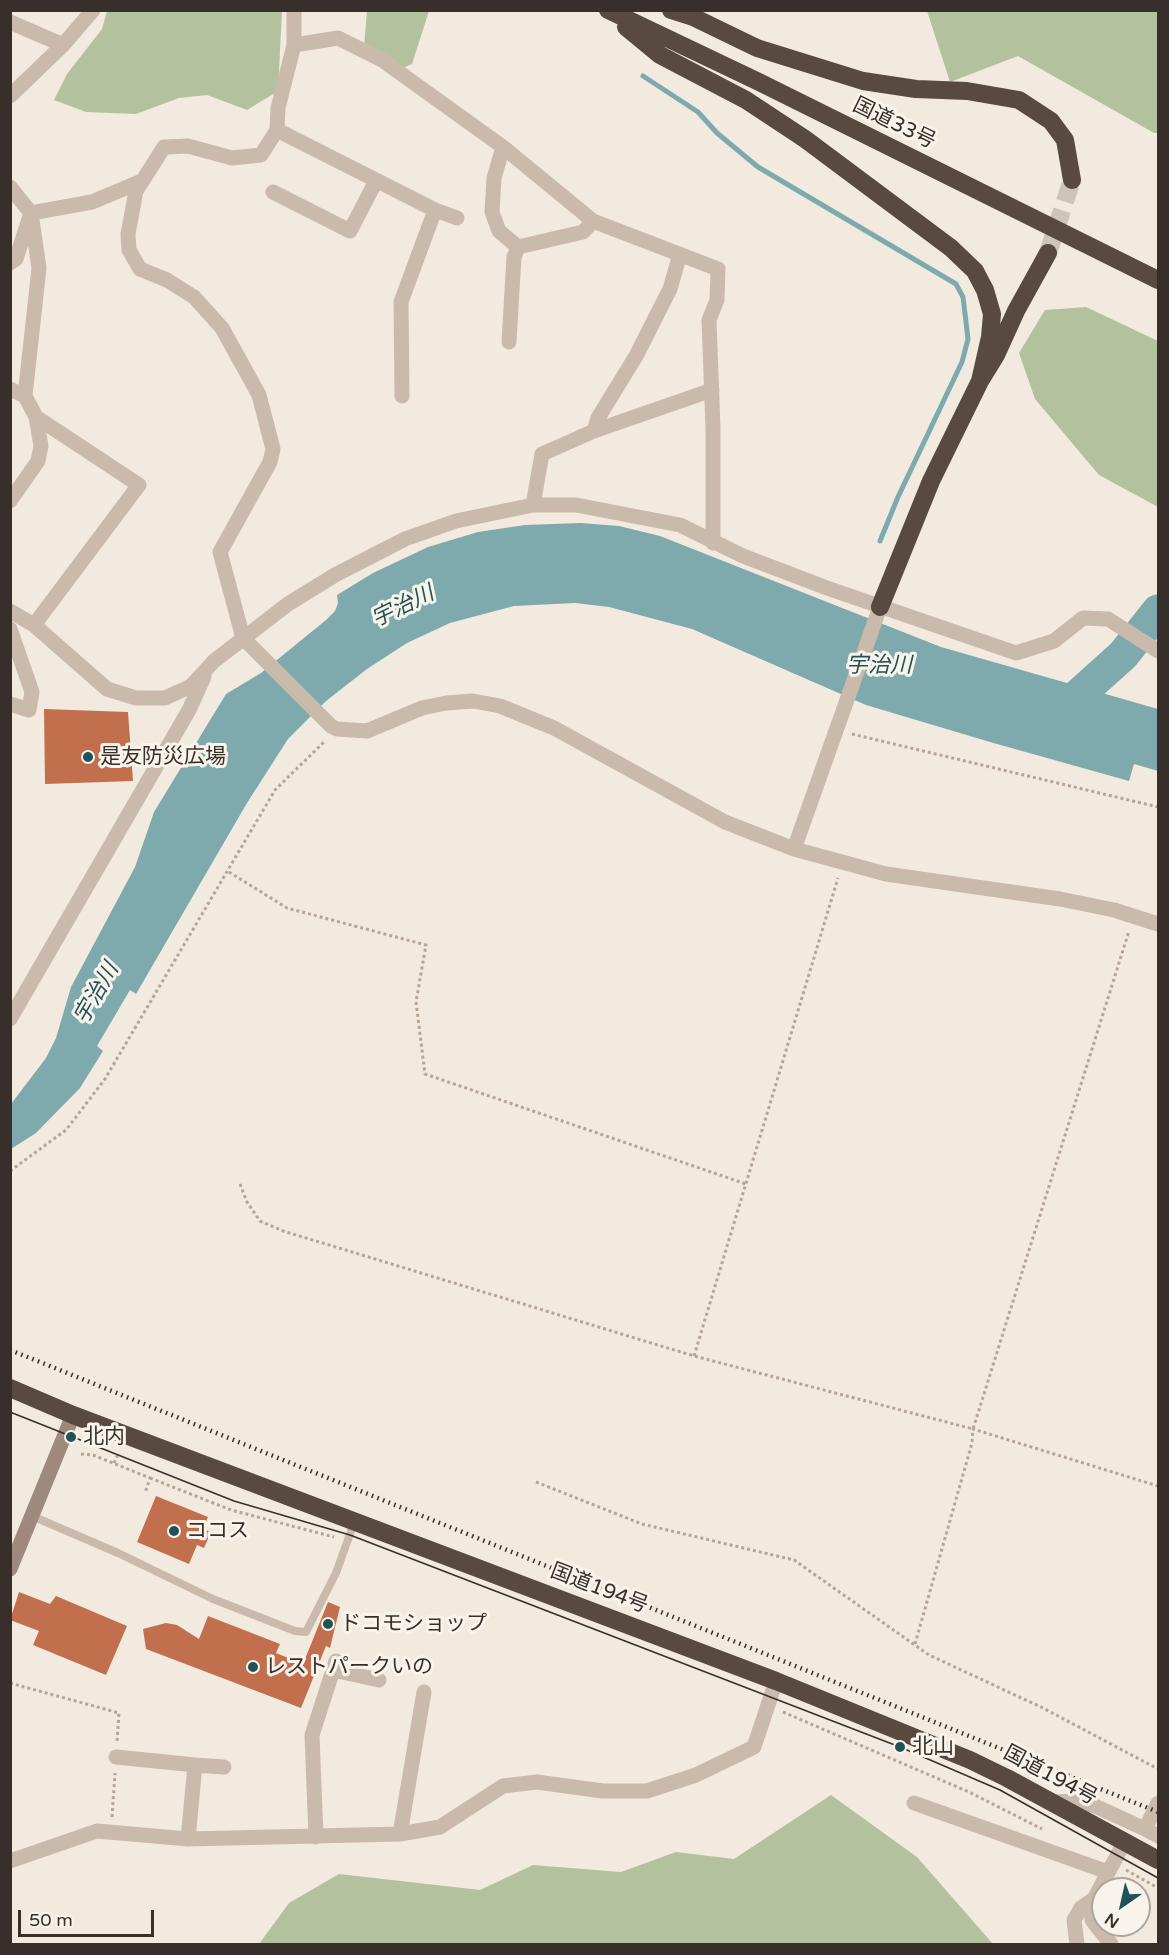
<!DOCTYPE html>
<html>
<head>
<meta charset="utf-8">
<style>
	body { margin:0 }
	#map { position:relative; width:1169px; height:1955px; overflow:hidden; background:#f2eadf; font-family:"Varela Round",sans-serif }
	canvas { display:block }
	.frame { position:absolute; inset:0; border:12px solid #382f2a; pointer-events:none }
	.north { position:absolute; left:1091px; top:1877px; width:60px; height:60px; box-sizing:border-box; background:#f9f4eb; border:2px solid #aca59e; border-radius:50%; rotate:214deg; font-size:16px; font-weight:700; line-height:24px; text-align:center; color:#382f2a }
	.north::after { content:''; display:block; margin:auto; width:21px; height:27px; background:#205258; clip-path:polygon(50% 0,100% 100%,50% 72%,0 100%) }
	.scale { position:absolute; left:18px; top:1910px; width:136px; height:27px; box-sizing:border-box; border:3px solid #382f2a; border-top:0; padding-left:8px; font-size:18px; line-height:21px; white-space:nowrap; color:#382f2a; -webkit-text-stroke:4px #f9f4eb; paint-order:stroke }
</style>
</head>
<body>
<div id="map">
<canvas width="1169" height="1955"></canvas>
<div class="frame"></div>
<div class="north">N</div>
<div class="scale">50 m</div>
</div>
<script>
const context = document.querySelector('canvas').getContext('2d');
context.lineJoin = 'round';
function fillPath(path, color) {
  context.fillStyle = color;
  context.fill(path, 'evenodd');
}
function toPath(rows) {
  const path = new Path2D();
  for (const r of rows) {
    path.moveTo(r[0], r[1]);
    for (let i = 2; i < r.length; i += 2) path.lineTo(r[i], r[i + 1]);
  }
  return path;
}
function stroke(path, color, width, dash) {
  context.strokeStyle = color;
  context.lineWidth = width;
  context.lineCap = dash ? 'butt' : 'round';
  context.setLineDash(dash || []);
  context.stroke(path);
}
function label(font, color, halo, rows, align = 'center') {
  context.font = font + ' "Varela Round","Noto Sans JP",sans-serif';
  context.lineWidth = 6;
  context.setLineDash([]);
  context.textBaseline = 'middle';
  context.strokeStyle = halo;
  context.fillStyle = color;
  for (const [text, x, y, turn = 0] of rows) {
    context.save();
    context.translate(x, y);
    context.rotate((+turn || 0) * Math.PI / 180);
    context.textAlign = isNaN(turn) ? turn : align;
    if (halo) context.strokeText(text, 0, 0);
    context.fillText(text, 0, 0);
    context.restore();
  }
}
const green = toPath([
	[107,11,282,11,278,91,247,110,207,95,179,98,136,114,86,112,54,100,67,74,102,29],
	[367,11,429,11,412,64,403,68,364,46],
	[927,11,1158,11,1158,133,1154,133,1018,56,950,82],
	[1086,307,1158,341,1158,507,1099,475,1035,399,1019,353,1045,310],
	[831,1795,917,1857,993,1944,259,1944,289,1903,339,1874,480,1890,533,1865,621,1872,676,1852,734,1859]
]);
const water = toPath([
	[581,523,619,526,660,536,941,647,1158,709,1158,771,1134,764,1129,781,990,742,866,705,692,629,609,607,575,603,514,606,450,623,407,643,367,669,326,701,288,739,247,803,136,994,130,990,97,1046,103,1051,80,1088,36,1133,11,1149,11,1104,46,1058,56,1038,71,987,135,867,154,812,226,694,261,673,326,620,335,611,338,603,337,595,373,573,428,547,478,532,525,525]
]);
const stream = toPath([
	[643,76,698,112,717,133,758,167,956,284,963,297,968,339,962,362,898,497,880,541]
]);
const river = toPath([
	[1053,718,1123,655,1158,611]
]);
const building = toPath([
	[44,709,128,712,133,781,45,784],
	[156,1496,208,1517,203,1529,211,1532,204,1548,197,1545,189,1564,137,1542],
	[19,1592,50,1604,56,1596,127,1626,106,1675,33,1645,39,1631,10,1620],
	[328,1602,340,1607,330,1648,326,1646,301,1708,146,1649,143,1629,166,1623,177,1625,199,1639,208,1616,280,1644,276,1653,303,1664]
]);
const highwayTunnel = toPath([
	[1048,253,1072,180]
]);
const path = toPath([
	[852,734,1158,807],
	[229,872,287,908,426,945,416,1002,425,1074,746,1184],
	[10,1171,66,1130,105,1079,275,790,325,741],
	[240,1184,247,1202,260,1221,283,1231,694,1356,973,1429,1129,931],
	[694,1356,838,878],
	[81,1454,93,1455,150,1478,145,1493],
	[114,1463,119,1452],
	[150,1478,231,1510,334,1537],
	[536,1482,642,1524,794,1560,929,1655,1043,1708,1158,1769],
	[915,1644,972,1443,973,1429,1158,1486],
	[10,1683,119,1713,117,1742],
	[783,1712,969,1792,1042,1829],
	[112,1817,115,1773],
	[1126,1870,1158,1888]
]);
const lane = toPath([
	[32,1516,118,1553,213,1599,295,1631,306,1632,336,1573,355,1520]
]);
const street = toPath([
	[294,10,294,45],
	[10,22,63,45],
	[10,96,63,45,93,10],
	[277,130,435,210,401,302,402,396],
	[503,147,593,221,718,269,717,300,709,320,713,428,713,543],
	[10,187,31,213,39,268,25,396],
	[273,192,350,231,376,181],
	[435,210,457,218],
	[31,213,92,202,142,181],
	[593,221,583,232,518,247,499,231,492,212,494,178,503,147,382,60,338,38,294,45,278,108,277,130,261,155,232,158,188,146,164,147,136,191,128,234,129,250,140,269,167,280,194,297,222,328,259,395,273,449,270,462,220,552,243,638,331,726,337,729,367,731,422,708,446,703,473,701,500,706,554,728,725,822,794,849,886,874,1060,899,1114,910,1158,924],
	[10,263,16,259,30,216],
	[509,342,514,257,518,247],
	[10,389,25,396,36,417],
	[594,431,598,418,636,356,670,289,680,254],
	[10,501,38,461,41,446,36,417,139,485,34,625],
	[533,505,542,454,594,431,712,390],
	[10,611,34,625,107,689,136,698,165,698,191,686,214,661,288,604,335,575,405,539,456,521,533,505,576,505,680,525,743,556,827,588,1016,653,1054,641,1083,618,1108,619,1158,651],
	[10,629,32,692,29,710,10,704],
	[794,849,880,607],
	[10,1019,189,710,204,677],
	[333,1670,379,1680],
	[116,1757,195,1765,188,1839],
	[195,1765,224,1767],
	[1054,1802,1077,1801,1095,1806,1145,1829,1158,1803],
	[914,1803,1108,1872],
	[1145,1829,1158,1836],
	[400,1834,424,1692],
	[316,1837,312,1735,336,1661],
	[10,1861,97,1831,188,1839,400,1834,440,1827,503,1786,537,1782,603,1791,647,1791,696,1775,754,1747,776,1681],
	[1077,1944,1074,1920,1081,1908,1094,1899],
	[1111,1944,1092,1920,1094,1899,1125,1841]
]);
const secondary = toPath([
	[10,1569,73,1415]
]);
const highway = toPath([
	[608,10,759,82,1158,280],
	[671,10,693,17,757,48,863,81,916,89,967,91,1019,100,1051,121,1065,140,1072,180],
	[626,27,660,55,746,100,805,139,951,248,975,271,985,290,992,314,990,337,980,381],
	[880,607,931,481,980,381,996,355,1016,311,1048,253],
	[10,1388,73,1415,776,1681,970,1760,1007,1778,1158,1860]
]);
const tram = toPath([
	[10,1412,234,1501,350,1535,900,1747,1000,1790,1158,1878]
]);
const rail = toPath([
	[10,1350,1158,1812]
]);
const markers = [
	[88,757,6,"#205258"],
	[71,1437,6,"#205258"],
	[174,1531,6,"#205258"],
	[328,1624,6,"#205258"],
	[253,1667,6,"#205258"],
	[900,1747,6,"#205258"]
];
const streetNames = [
	["国道33号",894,124,26],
	["国道194号",599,1589,21],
	["国道194号",1050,1776,28]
];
const poiNames = [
	["是友防災広場",100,757],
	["北内",83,1437],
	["ココス",186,1531],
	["ドコモショップ",340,1624],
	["レストパークいの",265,1667],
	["北山",912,1747]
];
const waterNames = [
	["宇治川",403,607,-26],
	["宇治川",879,666],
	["宇治川",97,994,-60]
];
fillPath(green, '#b4c19f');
fillPath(water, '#7eaaae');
stroke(stream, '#7eaaae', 5);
stroke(river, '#7eaaae', 33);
fillPath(building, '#c26f4d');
stroke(highwayTunnel, '#cdc5bb', 18, [18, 9]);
stroke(path, '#b6a595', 3, [3, 3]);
stroke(lane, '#cabaab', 8);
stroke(street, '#cabaab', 15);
stroke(secondary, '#9e8a7c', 15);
stroke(highway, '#584941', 18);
stroke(tram, '#382f2a', 1.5);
stroke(rail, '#382f2a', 4.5, [1.5, 4.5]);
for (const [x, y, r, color] of markers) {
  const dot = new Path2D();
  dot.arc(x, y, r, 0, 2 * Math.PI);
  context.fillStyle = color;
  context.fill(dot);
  stroke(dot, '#f9f4eb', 2);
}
label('21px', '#382f2a', '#f9f4eb', streetNames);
label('21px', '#382f2a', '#f9f4eb', poiNames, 'left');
label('italic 22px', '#205258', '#f9f4eb', waterNames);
</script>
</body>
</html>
